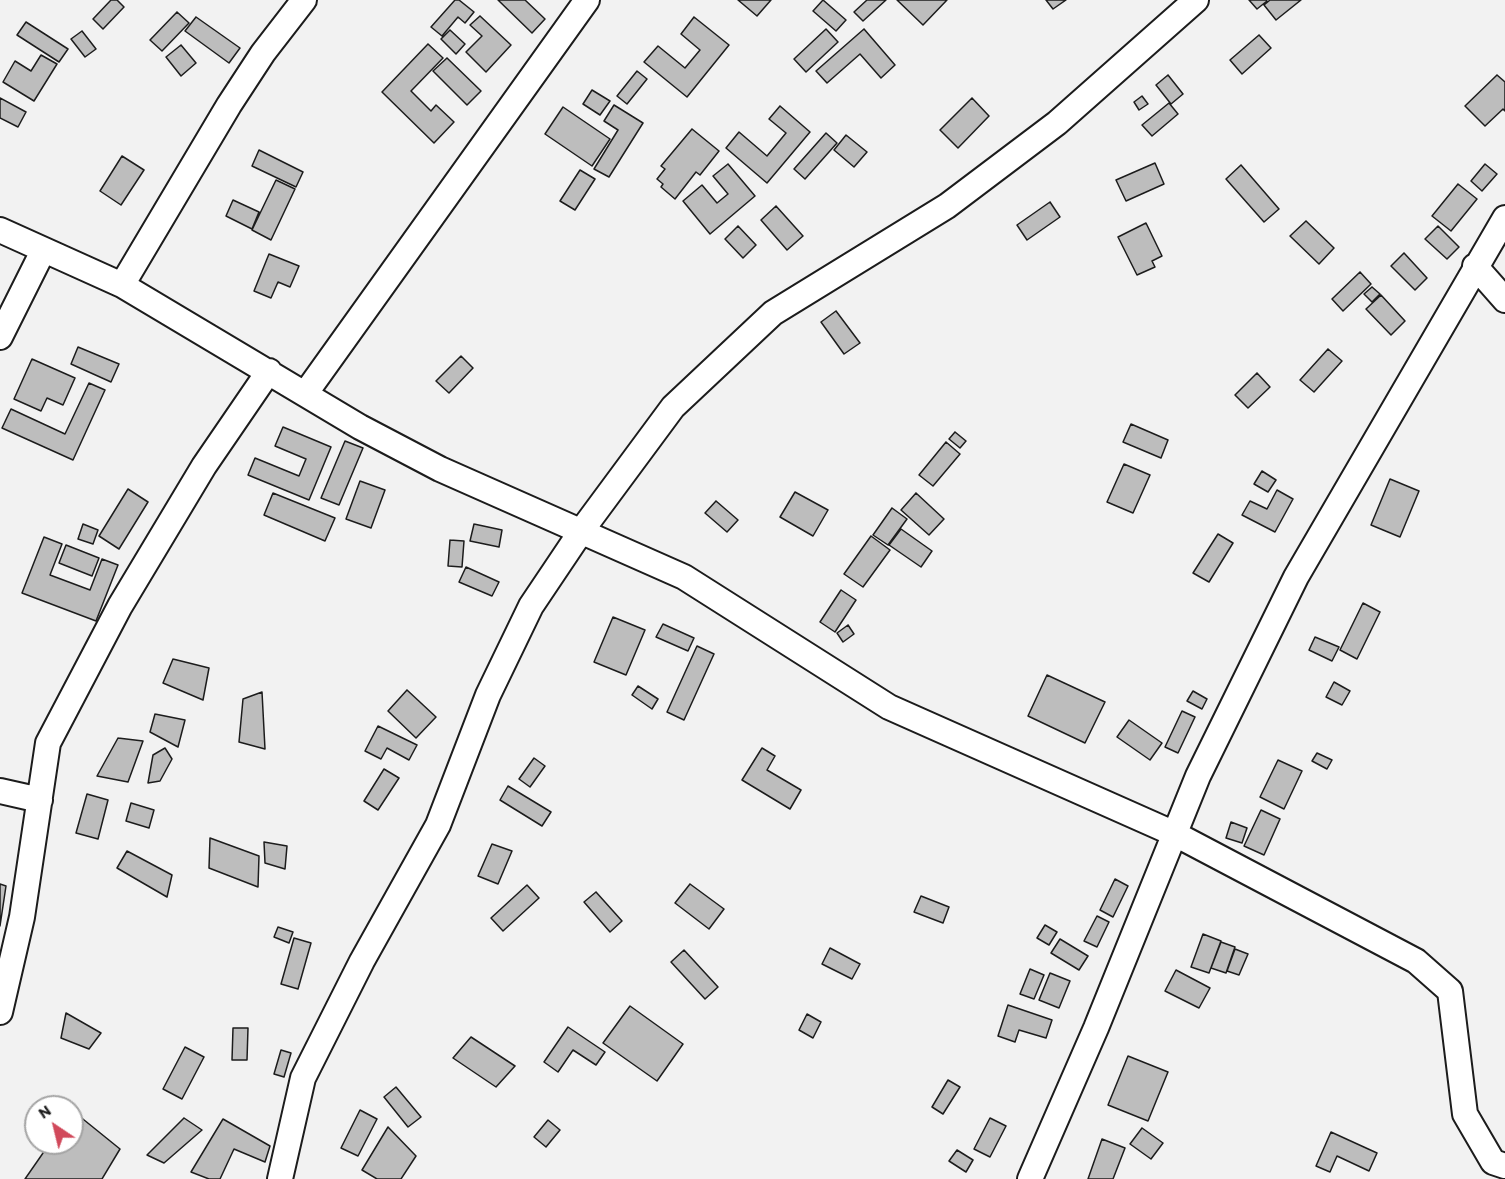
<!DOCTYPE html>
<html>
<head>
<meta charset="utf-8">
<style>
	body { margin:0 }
	#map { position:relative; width:1505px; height:1179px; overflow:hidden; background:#f2f2f2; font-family:Itim,sans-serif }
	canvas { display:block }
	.north { position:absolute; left:24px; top:1095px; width:60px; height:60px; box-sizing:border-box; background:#fff; border:2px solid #a4a4a4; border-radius:50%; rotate:325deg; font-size:16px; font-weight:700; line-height:24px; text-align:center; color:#1c1c1c }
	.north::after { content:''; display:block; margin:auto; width:21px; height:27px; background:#d1495b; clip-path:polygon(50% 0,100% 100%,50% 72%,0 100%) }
</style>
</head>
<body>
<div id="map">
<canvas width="1505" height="1179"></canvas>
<div class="north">N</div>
</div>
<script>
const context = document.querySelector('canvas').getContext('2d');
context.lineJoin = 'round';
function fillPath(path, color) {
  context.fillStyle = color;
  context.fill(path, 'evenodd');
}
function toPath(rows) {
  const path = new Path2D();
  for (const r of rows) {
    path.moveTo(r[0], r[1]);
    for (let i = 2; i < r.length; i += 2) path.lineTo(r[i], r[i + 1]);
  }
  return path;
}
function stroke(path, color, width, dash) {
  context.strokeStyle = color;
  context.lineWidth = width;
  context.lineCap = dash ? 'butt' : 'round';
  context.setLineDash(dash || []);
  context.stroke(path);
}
const building = toPath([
	[111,0,117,0,124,7,103,29,93,19,111,0],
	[455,0,459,0,474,12,465,23,458,17,442,36,431,27,455,0],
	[498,0,525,0,545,19,532,33,498,0],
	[738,0,771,0,757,16,738,0],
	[823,0,846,20,836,31,813,11,823,0],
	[867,0,886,0,863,21,854,12,867,0],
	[897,0,947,0,923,25,897,0],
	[1046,0,1066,0,1053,9,1046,0],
	[1249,0,1266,0,1267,1,1257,9,1249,0],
	[1270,0,1301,0,1276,20,1264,5,1270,0],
	[177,12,189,23,162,51,150,40,177,12],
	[480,16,511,45,486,72,466,52,482,36,470,25,480,16],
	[196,17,240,48,229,63,185,31,196,17],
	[694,17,729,45,687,97,644,62,658,46,685,68,700,50,681,34,694,17],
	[26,22,68,49,59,62,17,35,26,22],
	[826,29,838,42,806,72,794,59,826,29],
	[864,29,895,65,881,78,860,54,827,83,816,71,864,29],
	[450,30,465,44,456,54,441,39,450,30],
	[82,31,96,49,85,57,71,39,82,31],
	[1259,35,1271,48,1242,74,1230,60,1259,35],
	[428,44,443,58,411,91,431,111,436,105,454,122,434,143,382,92,428,44],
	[181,45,196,63,181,76,166,57,181,45],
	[41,55,57,64,34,101,3,82,15,61,31,71,41,55],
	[447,58,481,91,467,105,433,71,447,58],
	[637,71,647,79,627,104,617,96,637,71],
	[1168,75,1183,94,1171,104,1156,85,1168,75],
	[1497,75,1505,82,1505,111,1503,109,1485,126,1465,106,1497,75],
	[592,90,610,101,600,115,583,104,592,90],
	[1142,96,1148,104,1139,110,1134,102,1142,96],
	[0,98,26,112,18,127,0,118,0,98],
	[972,98,989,116,958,148,940,130,972,98],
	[1169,103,1178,114,1152,136,1142,125,1169,103],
	[614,105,643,123,609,177,594,169,618,130,604,121,614,105],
	[780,106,810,132,767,183,726,148,739,132,767,156,786,133,769,119,780,106],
	[563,107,610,139,592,166,545,134,563,107],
	[692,129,719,151,700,175,696,172,675,199,661,187,663,184,657,179,665,169,661,166,692,129],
	[826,133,837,143,805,179,794,169,826,133],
	[846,135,867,152,854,167,834,150,846,135],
	[259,150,303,172,296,187,252,166,259,150],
	[122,156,144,170,121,205,100,191,122,156],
	[1155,163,1164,184,1126,201,1116,180,1155,163],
	[728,164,755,196,710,234,683,201,702,185,717,203,728,194,713,176,728,164],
	[1485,164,1497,174,1482,191,1471,181,1485,164],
	[1241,165,1279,209,1264,222,1226,179,1241,165],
	[580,170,595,179,575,210,560,201,580,170],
	[276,180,295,189,271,240,252,230,276,180],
	[1458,184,1477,199,1451,231,1432,216,1458,184],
	[233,200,259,212,252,229,226,216,233,200],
	[1050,202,1060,217,1027,240,1017,225,1050,202],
	[776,206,803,236,787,250,761,220,776,206],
	[1306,221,1334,248,1319,264,1290,236,1306,221],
	[1146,223,1162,256,1152,261,1155,267,1137,275,1118,237,1146,223],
	[738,226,756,245,743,258,725,239,738,226],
	[1438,226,1459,247,1447,259,1425,239,1438,226],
	[1404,253,1427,278,1415,290,1391,266,1404,253],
	[269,254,299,266,290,287,278,282,271,298,254,291,269,254],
	[1360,272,1371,284,1343,311,1332,299,1360,272],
	[1372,287,1380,294,1372,302,1364,294,1372,287],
	[1381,295,1405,321,1391,335,1366,309,1381,295],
	[836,311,860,343,844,354,821,322,836,311],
	[78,347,119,364,111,382,71,364,78,347],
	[1328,349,1342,361,1314,392,1300,380,1328,349],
	[461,356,473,368,449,393,436,381,461,356],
	[32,359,75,378,63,405,47,398,41,411,14,399,32,359],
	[1257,373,1270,387,1248,408,1235,395,1257,373],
	[89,383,105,390,73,460,2,428,11,409,65,434,89,383],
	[1131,424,1168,440,1161,458,1123,442,1131,424],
	[283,427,331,447,309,500,248,475,255,458,299,476,306,459,275,446,283,427],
	[955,432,966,441,960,448,949,439,955,432],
	[345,441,363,448,339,505,321,498,345,441],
	[946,442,960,454,933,486,919,475,946,442],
	[1124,464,1150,475,1133,513,1107,502,1124,464],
	[1262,471,1276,480,1268,492,1254,484,1262,471],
	[1390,479,1419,491,1400,537,1371,525,1390,479],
	[360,481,385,490,371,528,346,519,360,481],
	[128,489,148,502,119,549,99,536,128,489],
	[1277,490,1293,499,1275,532,1242,515,1250,501,1267,509,1277,490],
	[795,492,828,510,813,536,780,517,795,492],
	[273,493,335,518,325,541,264,515,273,493],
	[916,493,944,519,929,535,901,510,916,493],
	[716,501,738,520,727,532,705,513,716,501],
	[892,508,907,519,888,545,873,535,892,508],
	[83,524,98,530,93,544,78,539,83,524],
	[474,524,502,530,499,547,470,541,474,524],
	[901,529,932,551,921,567,889,545,901,529],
	[1218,534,1233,543,1209,582,1193,573,1218,534],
	[871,536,890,550,863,587,844,574,871,536],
	[44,537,62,544,50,575,90,590,102,559,118,565,96,621,22,593,44,537],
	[450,540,464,541,462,567,448,566,450,540],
	[66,545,99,558,92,576,59,563,66,545],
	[466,567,499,582,492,596,459,582,466,567],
	[841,590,856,600,835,632,820,622,841,590],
	[1363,603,1380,612,1357,659,1340,650,1363,603],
	[613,617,645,630,626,675,594,662,613,617],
	[663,624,694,638,688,651,656,637,663,624],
	[848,625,854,634,843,642,837,633,848,625],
	[1315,637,1339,647,1332,661,1309,650,1315,637],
	[697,646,714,654,684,720,667,712,697,646],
	[173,659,209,668,203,700,163,683,173,659],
	[1047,675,1105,702,1085,743,1028,716,1047,675],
	[1334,682,1350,691,1342,705,1326,697,1334,682],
	[638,686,658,699,652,709,632,695,638,686],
	[407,690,436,717,416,738,388,711,407,690],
	[1193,691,1207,699,1202,709,1187,701,1193,691],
	[262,692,265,749,239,742,243,699,262,692],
	[1182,711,1195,717,1178,753,1165,747,1182,711],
	[155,714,185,720,178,747,150,732,155,714],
	[1129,720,1162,743,1150,760,1117,737,1129,720],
	[378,726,417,745,409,760,387,748,381,759,365,751,378,726],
	[118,738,143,741,128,782,97,776,118,738],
	[165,748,172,759,160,781,148,783,153,755,165,748],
	[762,748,775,756,767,770,801,790,790,809,742,780,762,748],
	[1317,753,1332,760,1327,769,1312,761,1317,753],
	[534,758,545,766,530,787,519,779,534,758],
	[1278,760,1302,771,1284,809,1260,797,1278,760],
	[384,769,399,778,378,810,364,801,384,769],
	[508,786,551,812,542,826,500,800,508,786],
	[87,794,108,800,98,839,76,833,87,794],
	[131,803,154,810,149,828,126,821,131,803],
	[1261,810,1280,819,1264,855,1244,846,1261,810],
	[1231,822,1247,828,1242,843,1226,838,1231,822],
	[210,838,259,856,258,887,209,868,210,838],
	[264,842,287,846,285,869,265,863,264,842],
	[492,844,512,851,498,884,478,876,492,844],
	[127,851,172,875,167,897,117,868,127,851],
	[1115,879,1128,886,1113,917,1100,910,1115,879],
	[0,884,6,886,0,926,0,884],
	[690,884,724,909,709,929,675,903,690,884],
	[527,885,539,898,503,931,491,918,527,885],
	[596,892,622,921,610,932,584,902,596,892],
	[921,896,949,907,943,923,914,912,921,896],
	[1097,916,1109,922,1097,947,1084,941,1097,916],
	[1045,925,1057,932,1049,945,1037,938,1045,925],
	[278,927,293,932,289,943,274,937,278,927],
	[1203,934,1221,941,1209,973,1191,967,1203,934],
	[294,938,311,943,298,989,281,984,294,938],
	[1060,939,1088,956,1079,970,1051,953,1060,939],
	[1221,942,1235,947,1226,973,1211,968,1221,942],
	[830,948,860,964,852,979,822,964,830,948],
	[1235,949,1248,954,1239,975,1227,971,1235,949],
	[684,950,718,987,705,999,671,962,684,950],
	[1030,969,1044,975,1034,999,1020,994,1030,969],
	[1176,970,1210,988,1199,1008,1165,991,1176,970],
	[1050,973,1070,981,1059,1008,1039,1000,1050,973],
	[1008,1005,1052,1020,1046,1038,1019,1030,1015,1042,998,1036,1008,1005],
	[630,1006,683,1044,657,1081,603,1043,630,1006],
	[66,1013,101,1033,89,1049,61,1038,66,1013],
	[807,1014,821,1022,813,1038,799,1030,807,1014],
	[568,1027,605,1052,596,1065,573,1050,558,1072,544,1062,568,1027],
	[233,1028,248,1028,247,1060,232,1060,233,1028],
	[471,1037,515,1066,496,1087,453,1058,471,1037],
	[185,1047,204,1057,182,1099,163,1089,185,1047],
	[281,1050,291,1053,284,1077,274,1074,281,1050],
	[1128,1056,1168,1072,1148,1121,1108,1105,1128,1056],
	[948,1080,960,1087,943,1114,932,1107,948,1080],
	[396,1087,421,1117,408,1127,384,1097,396,1087],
	[360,1110,377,1119,358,1156,341,1148,360,1110],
	[73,1111,120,1149,102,1179,25,1179,50,1143,72,1143,73,1111],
	[184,1118,202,1130,164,1163,147,1155,184,1118],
	[990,1118,1006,1126,990,1157,974,1149,990,1118],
	[223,1119,270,1146,265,1162,234,1149,220,1179,209,1179,191,1172,223,1119],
	[548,1120,560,1130,546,1147,534,1137,548,1120],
	[388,1127,416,1156,401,1179,377,1179,362,1170,388,1127],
	[1142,1128,1163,1143,1151,1159,1130,1144,1142,1128],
	[1331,1132,1377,1153,1369,1171,1337,1156,1330,1172,1316,1166,1331,1132],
	[1102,1139,1125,1148,1113,1179,1088,1179,1102,1139],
	[957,1150,973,1160,966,1172,949,1161,957,1150]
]);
const street = toPath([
	[0,230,122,285,360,427,440,469,684,577,889,707,1175,834,1416,961,1450,991,1465,1114,1493,1162,1505,1166],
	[1475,266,1505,300],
	[122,285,229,105,263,53,304,0],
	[0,337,43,251],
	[305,394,587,0],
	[0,791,40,800],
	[0,1012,22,917,48,743,120,606,204,466,269,371],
	[280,1179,303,1078,362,961,438,825,488,695,531,606,582,530,673,407,773,313,947,206,1057,123,1196,0],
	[1030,1179,1096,1028,1198,776,1296,577,1505,218]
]);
fillPath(building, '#bdbdbd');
stroke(building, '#1c1c1c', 1.5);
stroke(street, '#1c1c1c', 28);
stroke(street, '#fff', 24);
</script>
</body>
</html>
